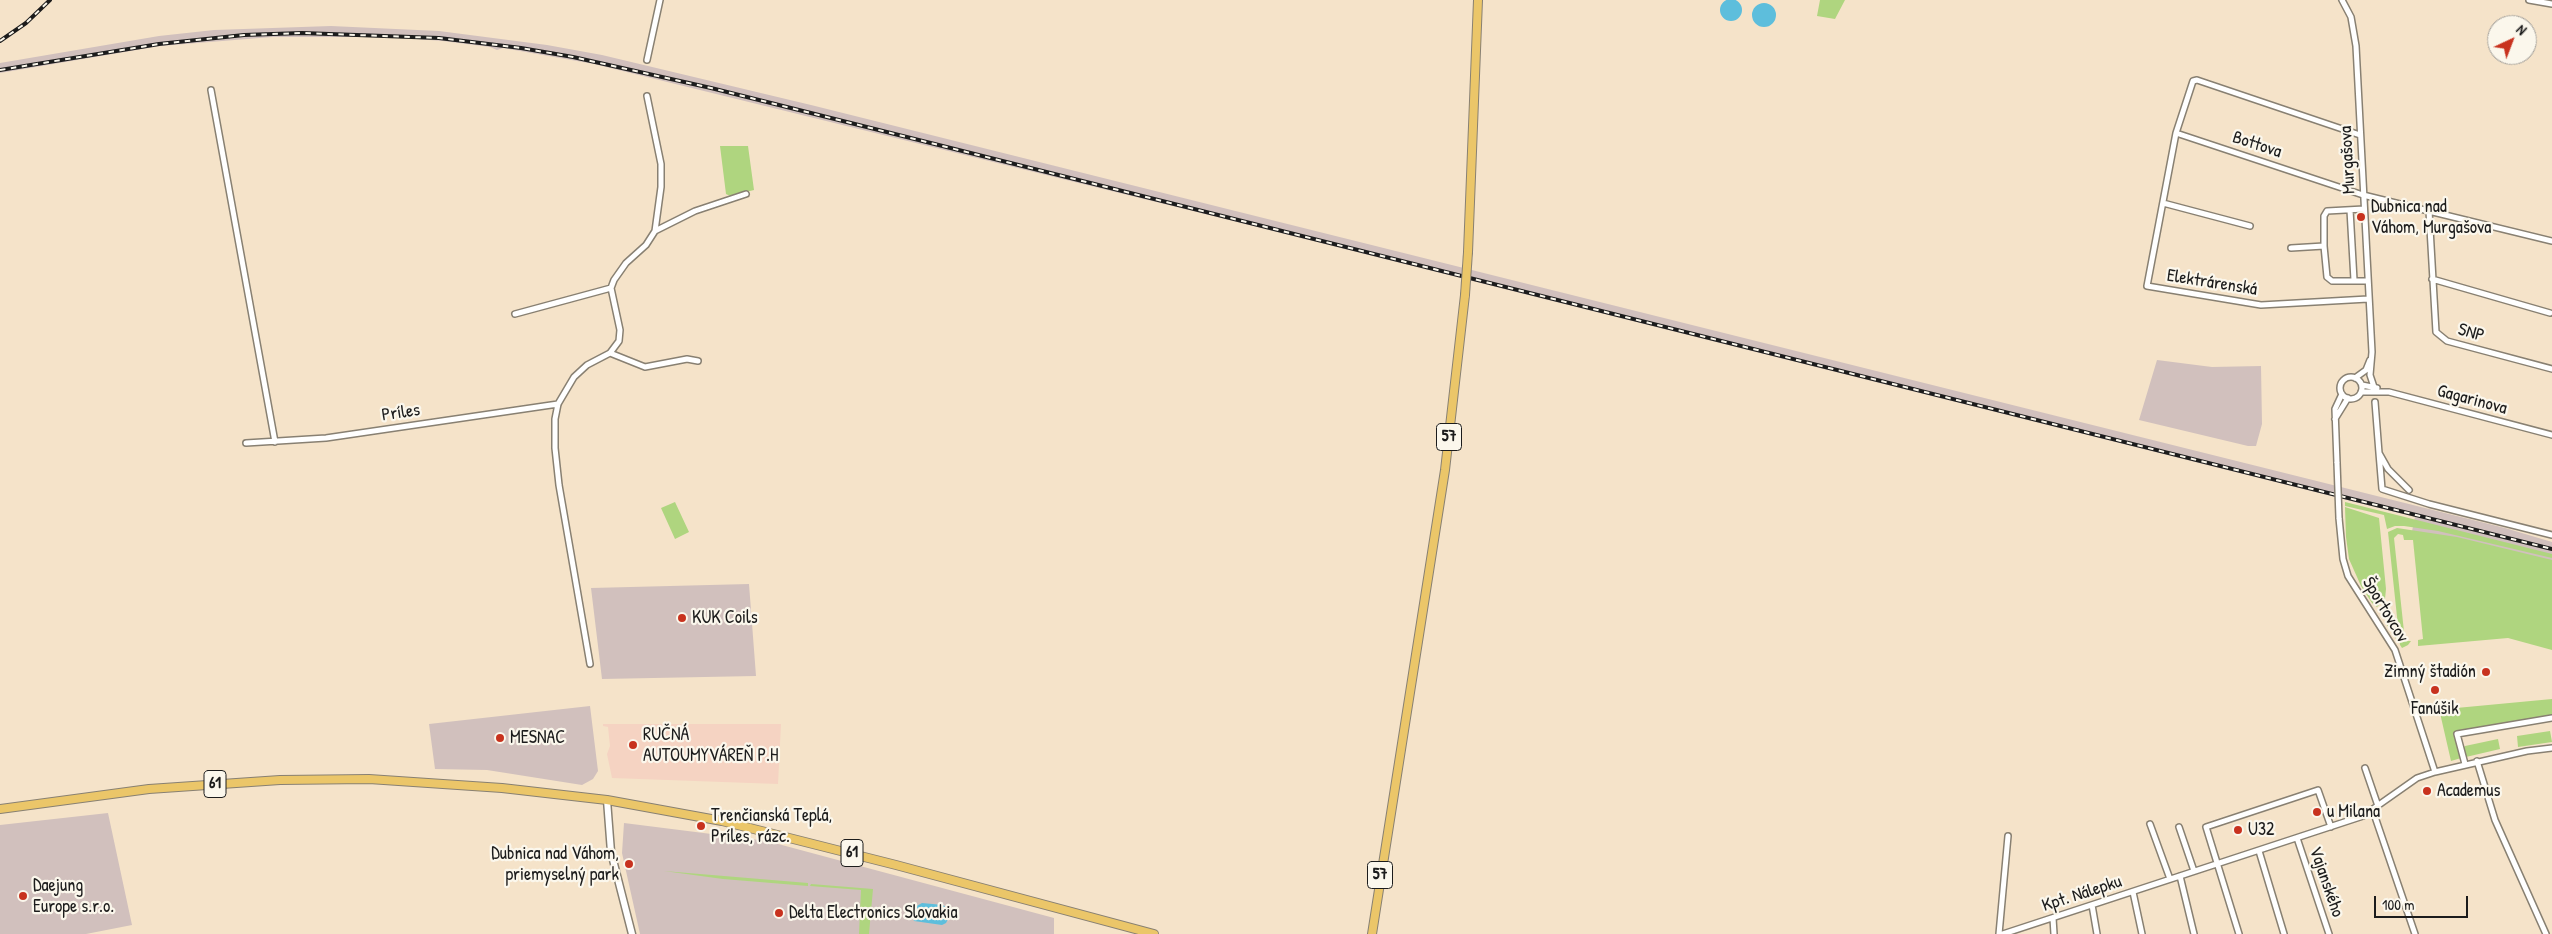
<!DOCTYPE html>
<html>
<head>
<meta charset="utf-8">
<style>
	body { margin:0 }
	#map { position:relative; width:2552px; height:934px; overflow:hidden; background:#f5e3c9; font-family:"Patrick Hand",sans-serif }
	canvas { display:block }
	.north { position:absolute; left:2487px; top:15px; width:50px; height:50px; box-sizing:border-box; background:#fbf7ec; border:1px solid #a29f99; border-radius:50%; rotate:43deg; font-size:14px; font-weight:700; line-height:20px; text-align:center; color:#1c1c1c }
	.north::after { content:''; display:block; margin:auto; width:18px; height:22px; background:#c8321e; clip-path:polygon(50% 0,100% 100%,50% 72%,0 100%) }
	.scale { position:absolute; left:2374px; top:896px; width:94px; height:22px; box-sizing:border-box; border:2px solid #1c1c1c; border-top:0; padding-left:6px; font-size:15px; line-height:18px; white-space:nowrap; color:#1c1c1c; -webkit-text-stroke:4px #fbf7ec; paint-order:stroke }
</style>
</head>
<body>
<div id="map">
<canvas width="2552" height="934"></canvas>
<div class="north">N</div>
<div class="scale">100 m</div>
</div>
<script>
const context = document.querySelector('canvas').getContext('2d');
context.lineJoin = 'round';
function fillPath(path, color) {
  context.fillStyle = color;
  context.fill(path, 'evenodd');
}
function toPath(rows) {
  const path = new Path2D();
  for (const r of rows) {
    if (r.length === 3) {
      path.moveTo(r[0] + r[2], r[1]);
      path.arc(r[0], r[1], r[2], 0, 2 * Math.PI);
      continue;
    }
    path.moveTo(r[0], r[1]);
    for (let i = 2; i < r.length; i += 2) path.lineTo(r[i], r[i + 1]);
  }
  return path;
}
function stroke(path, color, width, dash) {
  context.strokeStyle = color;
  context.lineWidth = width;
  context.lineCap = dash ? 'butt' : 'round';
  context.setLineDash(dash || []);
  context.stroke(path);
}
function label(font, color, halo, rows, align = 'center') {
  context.font = font + ' "Patrick Hand",sans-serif';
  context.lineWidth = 4.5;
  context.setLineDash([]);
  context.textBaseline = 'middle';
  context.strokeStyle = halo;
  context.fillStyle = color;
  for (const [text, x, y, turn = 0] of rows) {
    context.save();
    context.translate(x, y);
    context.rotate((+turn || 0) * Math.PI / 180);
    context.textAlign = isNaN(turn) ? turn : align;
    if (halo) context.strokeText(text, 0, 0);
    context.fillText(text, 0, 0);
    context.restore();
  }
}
const built = toPath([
	[603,724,781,724,778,784,612,778,607,754,610,746,608,727,603,726]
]);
const industrial = toPath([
	[331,26,439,31,547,45,602,55,811,105,2505,528,2552,542,2552,568,2411,536,2415,517,1209,215,594,64,503,48,497,50,490,47,443,41,387,37,272,37,160,46,0,73,0,63,159,36,214,30],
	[2157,360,2212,367,2261,366,2262,424,2256,446,2248,446,2139,420],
	[749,584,756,676,602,679,591,588],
	[590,706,598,771,593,779,582,785,487,770,435,769,429,724],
	[108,813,132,925,86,934,0,934,0,825],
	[624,823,767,841,1054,918,1054,934,640,934,622,853]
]);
const green = toPath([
	[1820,0,1845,0,1835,19,1817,16],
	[720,146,748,146,754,190,730,196,726,194],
	[675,502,689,532,675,539,661,508],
	[2345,502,2552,554,2552,558,2438,531,2404,526,2395,526,2387,529,2384,515,2345,506],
	[2345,507,2379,518,2386,589,2385,599,2377,607,2372,603,2361,586,2349,559,2346,537],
	[2397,528,2457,537,2552,560,2552,650,2508,638,2418,646,2418,640,2423,639,2413,540,2404,540,2403,535,2398,534,2394,538,2405,641,2411,641,2408,645,2402,648,2385,622,2390,616,2392,630,2400,645,2388,532],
	[2552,699,2552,715,2458,732,2461,758,2451,761,2440,713,2430,714,2435,710],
	[2550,731,2552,742,2518,747,2517,736],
	[2498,739,2500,749,2466,757,2463,748,2465,746],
	[664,871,808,883,808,886,723,879],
	[811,884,873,889,869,934,859,934,861,890,810,886]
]);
const water = toPath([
	[1731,10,11],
	[1764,15,12],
	[922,903,943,905,947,908,950,915,946,923,942,925,914,921,911,912,913,908]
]);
const minor = toPath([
	[2342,0,2351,17,2356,46,2372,352,2370,375,2374,387],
	[2529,0,2552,4],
	[647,60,660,0],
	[211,90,275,442],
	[2176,133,2363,195,2552,241],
	[2360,135,2197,80,2193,81,2176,133,2147,286,2261,305,2368,299],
	[2163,203,2250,226],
	[2364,209,2327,211,2324,216,2324,246,2327,277,2332,281,2367,281],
	[2350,210,2354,280],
	[2429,211,2436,332,2447,341,2552,369],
	[655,231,695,211,746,194],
	[2291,248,2324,246],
	[2432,279,2550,313],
	[515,314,611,288],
	[610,353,645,367,687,359,698,361],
	[2351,388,11],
	[2355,378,2366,370,2370,360],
	[2362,385,2377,388],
	[2361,392,2389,392,2552,435],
	[2375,402,2379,453,2388,469,2409,490],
	[2335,419,2348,398],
	[246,443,326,438,558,404],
	[2379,453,2382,489,2429,504,2552,535],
	[2337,463,2335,409,2342,394],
	[2339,518,2343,559,2348,576,2395,650,2435,772,2527,751,2552,748],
	[590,664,559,485,555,448,555,419,558,404,574,377,587,365,610,353,619,341,620,330,611,288,614,280,626,263,646,245,655,231,661,187,661,164,647,96],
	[2477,761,2495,820,2546,934],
	[2465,764,2457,734,2552,718],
	[2365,768,2378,806],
	[2373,811,2415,934],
	[2150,824,2170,879],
	[2179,827,2194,871],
	[2297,838,2329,934],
	[2259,851,2284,934],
	[2180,876,2194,934],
	[2133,892,2142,934],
	[2092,905,2097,934],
	[2053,918,2054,934],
	[1999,934,2008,836],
	[2003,934,2363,816,2417,778,2435,772],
	[2239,934,2206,827,2318,790,2331,827]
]);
const tertiary = toPath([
	[607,800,611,852,632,934]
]);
const primary = toPath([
	[1468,252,1478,0],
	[0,809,149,789,280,780,369,779,502,788,607,800,722,821,896,865,1154,934],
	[1372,934,1445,470,1465,295]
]);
const rail = toPath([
	[0,41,26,23,50,0],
	[0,70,159,44,244,35,302,33,439,38,521,48,573,57,711,88,2552,549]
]);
const minorBridge = toPath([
	[2337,463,2339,518]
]);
const primaryBridge = toPath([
	[1465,295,1468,252]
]);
const markers = [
	[2361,217,5,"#c8321e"],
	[682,618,5,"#c8321e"],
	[2486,672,5,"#c8321e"],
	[2435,690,5,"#c8321e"],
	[500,738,5,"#c8321e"],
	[633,745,5,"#c8321e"],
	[2427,791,5,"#c8321e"],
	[2317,812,5,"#c8321e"],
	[701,826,5,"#c8321e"],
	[2238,830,5,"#c8321e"],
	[629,864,5,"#c8321e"],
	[23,896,5,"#c8321e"],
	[779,913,5,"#c8321e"]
];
const shields = [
	[1449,437,25],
	[215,784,22],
	[852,853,22],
	[1380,875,25]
];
const shieldNames = [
	["57",1449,437],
	["61",215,784],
	["61",852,853],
	["57",1380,875]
];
const streetNames = [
	["Bottova",2257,145,18],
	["Murgašova",2348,160,-93],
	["Elektrárenská",2212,283,9],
	["SNP",2471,333,16],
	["Gagarinova",2472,400,15],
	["Príles",401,413,-8],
	["Športovcov",2385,610,59],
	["Vajanského",2326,882,71],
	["Kpt. Nálepku",2082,894,-18]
];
const poiNames = [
	["Dubnica nad",2371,207],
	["Váhom, Murgašova",2371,228],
	["KUK Coils",692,618],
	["Zimný štadión",2476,672,"right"],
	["Fanúšik",2435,709,"center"],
	["RUČNÁ",643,735],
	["AUTOUMYVÁREŇ P.H",643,756],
	["MESNAC",510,738],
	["Academus",2437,791],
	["u Milana",2327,812],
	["Trenčianská Teplá,",711,816],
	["Príles, rázc.",711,837],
	["U32",2248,830],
	["Dubnica nad Váhom,",619,854,"right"],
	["priemyselný park",619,875,"right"],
	["Daejung",33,886],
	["Europe s.r.o.",33,907],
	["Delta Electronics Slovakia",789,913]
];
fillPath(built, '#f5d3c2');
fillPath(industrial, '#d1c0bd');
fillPath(green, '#afd57f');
fillPath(water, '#5dbedc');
stroke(minor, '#888072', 8);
stroke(tertiary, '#888072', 9);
stroke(primary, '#888072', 10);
stroke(minor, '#fff', 5);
stroke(tertiary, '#fff', 6);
stroke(primary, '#ebc669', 8);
stroke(rail, '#1c1c1c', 4);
stroke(rail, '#fbf7ec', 2, [5.5]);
stroke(minorBridge, '#888072', 8, []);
stroke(primaryBridge, '#888072', 10, []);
stroke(minorBridge, '#fff', 5);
stroke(primaryBridge, '#ebc669', 8);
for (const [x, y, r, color] of markers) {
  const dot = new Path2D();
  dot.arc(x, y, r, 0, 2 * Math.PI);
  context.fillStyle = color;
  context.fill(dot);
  stroke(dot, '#fbf7ec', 2);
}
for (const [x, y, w] of shields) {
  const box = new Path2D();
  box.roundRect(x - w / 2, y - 13.5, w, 27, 4);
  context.fillStyle = '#fbf7ec';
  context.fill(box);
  stroke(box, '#1c1c1c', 1);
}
label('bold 16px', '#1c1c1c', null, shieldNames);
label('18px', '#1c1c1c', '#fbf7ec', streetNames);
label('18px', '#1c1c1c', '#fbf7ec', poiNames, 'left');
</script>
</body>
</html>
